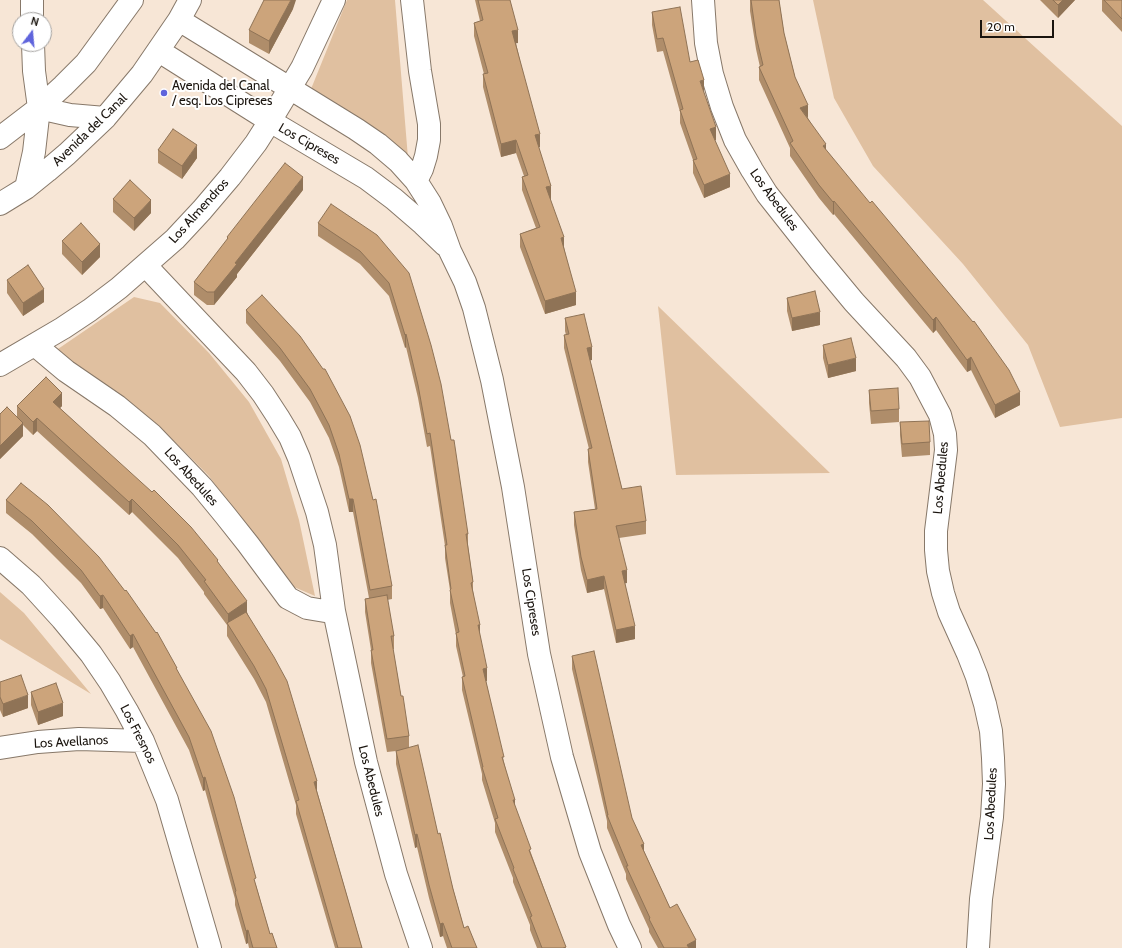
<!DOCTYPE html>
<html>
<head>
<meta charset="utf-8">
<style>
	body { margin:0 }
	#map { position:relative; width:1122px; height:948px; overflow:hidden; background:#f7e6d6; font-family:Cabin,sans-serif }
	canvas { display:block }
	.north { position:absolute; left:12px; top:12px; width:40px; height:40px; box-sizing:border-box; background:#fff; border:1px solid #a3a19f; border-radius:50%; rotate:16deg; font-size:11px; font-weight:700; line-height:16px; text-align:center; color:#1a140e }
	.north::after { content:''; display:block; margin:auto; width:14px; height:18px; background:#5f64dc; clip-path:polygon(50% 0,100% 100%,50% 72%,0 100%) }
	.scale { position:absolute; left:980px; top:20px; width:74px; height:18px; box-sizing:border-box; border:2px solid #1a140e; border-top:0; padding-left:5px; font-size:12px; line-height:14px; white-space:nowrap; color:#1a140e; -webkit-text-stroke:3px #fff; paint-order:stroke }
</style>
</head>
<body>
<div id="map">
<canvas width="1122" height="948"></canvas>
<div class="north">N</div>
<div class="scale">20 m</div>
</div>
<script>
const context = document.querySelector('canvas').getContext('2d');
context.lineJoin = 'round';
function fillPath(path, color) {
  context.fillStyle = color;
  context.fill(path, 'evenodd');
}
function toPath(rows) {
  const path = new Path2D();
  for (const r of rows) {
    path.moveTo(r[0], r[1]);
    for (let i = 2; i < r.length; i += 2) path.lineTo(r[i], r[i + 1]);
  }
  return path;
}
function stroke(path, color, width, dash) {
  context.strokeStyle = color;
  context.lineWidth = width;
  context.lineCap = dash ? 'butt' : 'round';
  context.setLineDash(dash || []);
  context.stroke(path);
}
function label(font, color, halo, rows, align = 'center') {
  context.font = font + ' Cabin,sans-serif';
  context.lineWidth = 4;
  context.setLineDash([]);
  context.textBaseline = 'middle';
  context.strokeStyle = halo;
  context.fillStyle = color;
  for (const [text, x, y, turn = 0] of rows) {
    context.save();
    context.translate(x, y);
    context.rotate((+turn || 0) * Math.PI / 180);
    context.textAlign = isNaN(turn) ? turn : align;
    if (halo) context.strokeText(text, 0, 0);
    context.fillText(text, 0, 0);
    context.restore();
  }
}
const green = toPath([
	[347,0,395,0,408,158,311,89],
	[813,0,983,0,1122,126,1122,418,1060,427,1028,345,963,264,873,166,834,98],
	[134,297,160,303,209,353,249,402,281,459,299,520,315,596,294,587,252,536,209,476,161,428,55,351],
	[658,306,830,473,676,475],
	[0,592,24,613,91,694,0,639]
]);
const minor = toPath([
	[32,0,32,20],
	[412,0,420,71,429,124,429,140,426,156,422,169,416,181],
	[703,0,706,43,712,74,722,107,735,140,752,170,767,194,820,261,854,302,906,358,920,377,940,415,945,434,946,450,936,531,936,550,938,571,943,593,949,612,968,654,977,677,985,704,991,731,993,758,994,784,992,817,981,899,978,948],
	[179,20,356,129,378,144,398,161,416,181,430,203,441,226,450,251,465,282,474,308,492,380,513,487,539,654,562,757,590,852,619,925,630,948],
	[159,51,270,121,366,178,394,199,423,224,445,245],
	[39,108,70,115,105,118],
	[0,138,39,108,63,86,86,63,132,0],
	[26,188,34,152,39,108,34,71,33,44],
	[0,204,26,188,47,171,67,154,105,118,142,74,179,20,190,0],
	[146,266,246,372,263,394,278,417,290,437,299,458,317,512,325,545,334,611,366,762,396,874,421,948],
	[35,345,66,371,117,406,152,435,202,487,225,515,248,544,288,598,307,608,325,611,334,611],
	[0,365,63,328,90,310,119,288,175,239,202,210,230,177,256,143,270,121,302,68,334,0],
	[0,558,31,585,62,619,91,654,110,682,127,711,143,741,167,800,210,948],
	[0,748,38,742,79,739,143,741]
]);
const wall = toPath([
	[475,0,510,0,518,43,516,43,540,147,539,147,551,199,550,199,564,247,576,305,545,314,520,247,520,234,536,228,522,190,522,177,524,176,516,153,501,157,483,87,483,74,484,74,474,36,474,23,480,21],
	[750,0,779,0,784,33,795,77,808,118,826,150,1020,405,995,418,971,370,967,372,936,330,933,333,834,214,833,215,819,198,790,156,790,148,759,80,759,67,760,67,756,49,750,11],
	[1040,0,1075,0,1058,18],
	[1102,0,1122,0,1122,32,1102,11],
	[293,9,269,54,249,43,249,30],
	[652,12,690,62,704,93,716,140,715,140,730,187,704,198,693,173,693,160,680,123,680,112,663,51,657,52,652,25],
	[158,150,197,158,182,179,158,163],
	[303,190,237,274,237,277,214,305,207,305,194,295,194,282,227,240,227,237],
	[113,199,151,213,134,231,113,212],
	[318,223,377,235,468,534,468,545,473,582,473,591,487,681,486,681,504,762,515,807,531,853,566,948,537,948,530,930,530,925,513,882,513,878,495,832,495,823,482,780,482,774,462,690,462,677,463,677,456,646,456,635,450,603,450,590,445,558,445,546,430,446,427,447,418,398,406,347,405,348,389,296,360,264,318,236],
	[62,241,100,257,82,275,62,254],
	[7,280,44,302,23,316,7,293],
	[787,298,820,325,792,331,787,311],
	[246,310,300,336,392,586,392,599,387,600,394,636,394,649,393,649,401,696,409,736,409,747,438,834,464,928,477,948,447,948,443,936,440,937,429,898,417,847,415,848,396,764,396,751,387,752,371,663,371,650,365,612,365,599,369,598,353,512,349,512,339,467,329,438,310,402,280,361,246,323],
	[565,318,592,360,590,360,622,489,646,521,646,534,619,538,627,583,625,583,635,639,616,643,604,589,587,593,581,570,574,525,574,512,595,509,588,462,588,449,589,449,564,348,564,335,566,335,565,331],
	[823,345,856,371,828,378,823,358],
	[869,390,899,409,899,422,871,424,869,403],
	[17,406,62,406,60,408,218,562,247,612,317,791,362,948,335,948,296,814,296,805,266,702,254,679,227,636,227,625,204,594,204,592,178,558,132,512,129,515,37,431,33,435,23,425,23,436,0,459,0,414,17,417],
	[900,422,930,442,930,455,902,457,900,435],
	[21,483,177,670,256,885,270,934,277,948,249,948,248,943,246,944,235,905,235,899,205,790,203,791,189,750,133,647,130,649,103,608,100,609,81,583,32,534,6,513,6,500],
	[572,656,632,818,644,851,670,908,696,948,658,948,649,932,649,929,626,879,626,874,607,828,607,821,597,777,572,669],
	[0,682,28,708,3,717,0,710],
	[31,692,63,716,38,725,31,705]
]);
const shadedWall = toPath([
	[291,0,296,0,293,9,269,54,269,41],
	[1063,0,1075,0,1058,18,1058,5],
	[518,30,518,43,512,44,512,31],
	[704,80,704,93,700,81],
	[808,105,808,118,800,108],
	[716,127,716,140,710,142,710,129],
	[540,134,540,147,535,148,535,135],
	[516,140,516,153,501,157,501,144],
	[826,144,826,157,823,146],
	[197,145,197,158,182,179,182,166],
	[730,174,730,187,704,198,704,185],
	[303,177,303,190,237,274,237,277,214,305,214,292,235,263],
	[551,186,551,199,546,200,546,187],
	[151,200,151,213,134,231,134,218],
	[834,201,834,214,833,215,833,202],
	[564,237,564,250,561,238],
	[100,244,100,257,82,275,82,262],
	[44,289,44,302,23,316,23,303],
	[576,292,576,305,545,314,545,301],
	[820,312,820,325,792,331,792,318],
	[936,317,936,330,933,333,933,320],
	[406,334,406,347,405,348,405,335],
	[592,347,592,360,587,361,587,348],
	[971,357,971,370,967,372,967,360],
	[856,358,856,371,828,378,828,365],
	[1020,392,1020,405,995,418,995,405],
	[62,393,62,406,53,415,53,402],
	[37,418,37,431,33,435,33,422],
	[23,423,23,436,0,459,0,446],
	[132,499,132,512,129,515,129,502],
	[349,499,353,499,353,512,349,512],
	[627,570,627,583,622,584,622,571],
	[604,576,604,589,587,593,587,580],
	[103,595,103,608,100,609,100,596],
	[247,601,247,614,228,625,228,614],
	[478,625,480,625,480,638],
	[635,626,635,639,616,643,616,630],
	[133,634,133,647,130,649,130,636],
	[487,668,487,681,483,682,483,669],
	[28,695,28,708,3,717,3,704],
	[63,703,63,716,38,725,38,712],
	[205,777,205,790,203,791,203,778],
	[317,781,317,794,314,782],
	[513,800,515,800,515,813],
	[417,834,417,847,415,848,415,835],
	[644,844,644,857,641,845],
	[443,923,443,936,440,937,440,924],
	[248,930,248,943,246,944,246,931],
	[696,940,696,948,687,948,687,945]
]);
const building = toPath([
	[264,0,291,0,269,41,249,30,264,0],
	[478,0,510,0,518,30,512,31,540,134,535,135,551,186,546,187,564,237,561,238,576,292,545,301,520,234,540,227,522,177,528,175,516,140,501,144,483,74,488,73,474,23,483,20,478,0],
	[751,0,779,0,784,33,795,77,808,105,800,108,826,144,823,146,870,203,872,201,973,322,974,321,1009,370,1020,392,995,405,971,357,967,360,936,317,933,320,834,201,833,202,819,185,790,143,793,141,759,67,763,65,756,36,751,0],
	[1053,0,1063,0,1058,5,1053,0],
	[1104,0,1122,0,1122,19,1104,0],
	[680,7,690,62,698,60,704,80,700,81,716,127,710,129,730,174,704,185,693,160,697,159,680,110,683,109,663,38,657,39,652,12,680,7],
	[173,129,197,145,182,166,158,150,173,129],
	[285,163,303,177,235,263,237,264,214,292,207,292,194,282,228,238,227,237,285,163],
	[130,180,151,200,134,218,113,199,130,180],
	[331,204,377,235,409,273,431,345,441,384,451,440,454,440,468,534,466,534,473,582,471,583,480,625,478,625,487,668,483,669,504,757,502,757,515,800,513,800,531,849,529,850,566,947,563,948,542,948,530,917,532,916,513,869,514,868,495,819,498,818,482,767,483,767,462,677,465,676,456,633,459,632,450,590,451,589,445,545,447,545,430,433,427,434,418,385,406,334,405,335,389,283,360,251,318,223,331,204],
	[81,223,100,244,82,262,62,241,81,223],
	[28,265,44,289,23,303,7,280,28,265],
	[815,291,820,312,792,318,787,298,815,291],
	[262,295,300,336,323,369,325,369,350,416,360,445,373,500,376,499,392,586,370,590,353,499,349,499,339,454,329,425,310,389,280,348,246,310,262,295],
	[584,314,592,347,587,348,622,489,641,486,646,521,616,526,627,570,622,571,635,626,616,630,604,576,587,580,581,557,574,512,597,509,588,449,592,448,564,335,569,334,565,318,584,314],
	[851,338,856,358,828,365,823,345,851,338],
	[46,377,62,393,53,402,152,492,154,490,191,527,218,560,217,561,247,601,228,614,204,581,206,580,178,545,132,499,129,502,37,418,33,422,17,406,46,377],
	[898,388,899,409,871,411,869,390,898,388],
	[7,407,23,423,0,446,0,414,7,407],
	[929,421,930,442,902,444,900,422,929,421],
	[21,483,48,505,99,557,125,591,126,590,156,633,157,632,177,668,176,668,211,731,234,797,256,878,254,879,270,934,272,933,277,948,253,948,248,930,246,931,235,892,236,891,205,777,203,778,189,737,133,634,130,636,103,595,100,596,81,570,32,521,6,500,21,483],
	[387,595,394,636,391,636,401,696,403,696,409,736,387,739,371,650,373,650,365,599,387,595],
	[246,612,274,657,287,681,317,781,314,782,362,948,338,948,296,801,299,800,266,689,254,666,227,623,246,612],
	[594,651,632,818,644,844,641,845,670,908,677,904,696,940,687,945,689,948,664,948,649,919,650,918,626,866,628,866,607,815,608,815,597,764,572,656,594,651],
	[21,675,28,695,3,704,0,697,0,682,21,675],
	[56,683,63,703,38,712,31,692,56,683],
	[418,745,438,834,440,833,453,889,464,928,468,926,477,948,452,948,443,923,440,924,429,885,417,834,415,835,396,751,418,745]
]);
const markers = [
	[164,93,4,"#5f64dc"]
];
const poiNames = [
	["Avenida del Canal",172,86],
	["/ esq. Los Cipreses",172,101]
];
const streetNames = [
	["Avenida del Canal",90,130,-44],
	["Los Cipreses",309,144,30],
	["Los Abedules",774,200,54],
	["Los Almendros",199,211,-48],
	["Los Abedules",191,477,48],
	["Los Abedules",941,478,-85],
	["Los Cipreses",531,602,81],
	["Los Fresnos",138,734,63],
	["Los Avellanos",71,742,-3],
	["Los Abedules",371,781,76],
	["Los Abedules",991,804,-87]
];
fillPath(green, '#e0c0a0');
stroke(minor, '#877869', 24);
stroke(minor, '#fff', 22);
fillPath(wall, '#af8d6a');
fillPath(shadedWall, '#8f7356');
fillPath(building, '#cca47b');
stroke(building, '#8f7356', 1);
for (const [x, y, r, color] of markers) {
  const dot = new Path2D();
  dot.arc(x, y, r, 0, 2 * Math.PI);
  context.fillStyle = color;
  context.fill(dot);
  stroke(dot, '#fff', 1.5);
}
label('13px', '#1a140e', '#fff', poiNames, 'left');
label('13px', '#1a140e', '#fff', streetNames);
</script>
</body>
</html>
